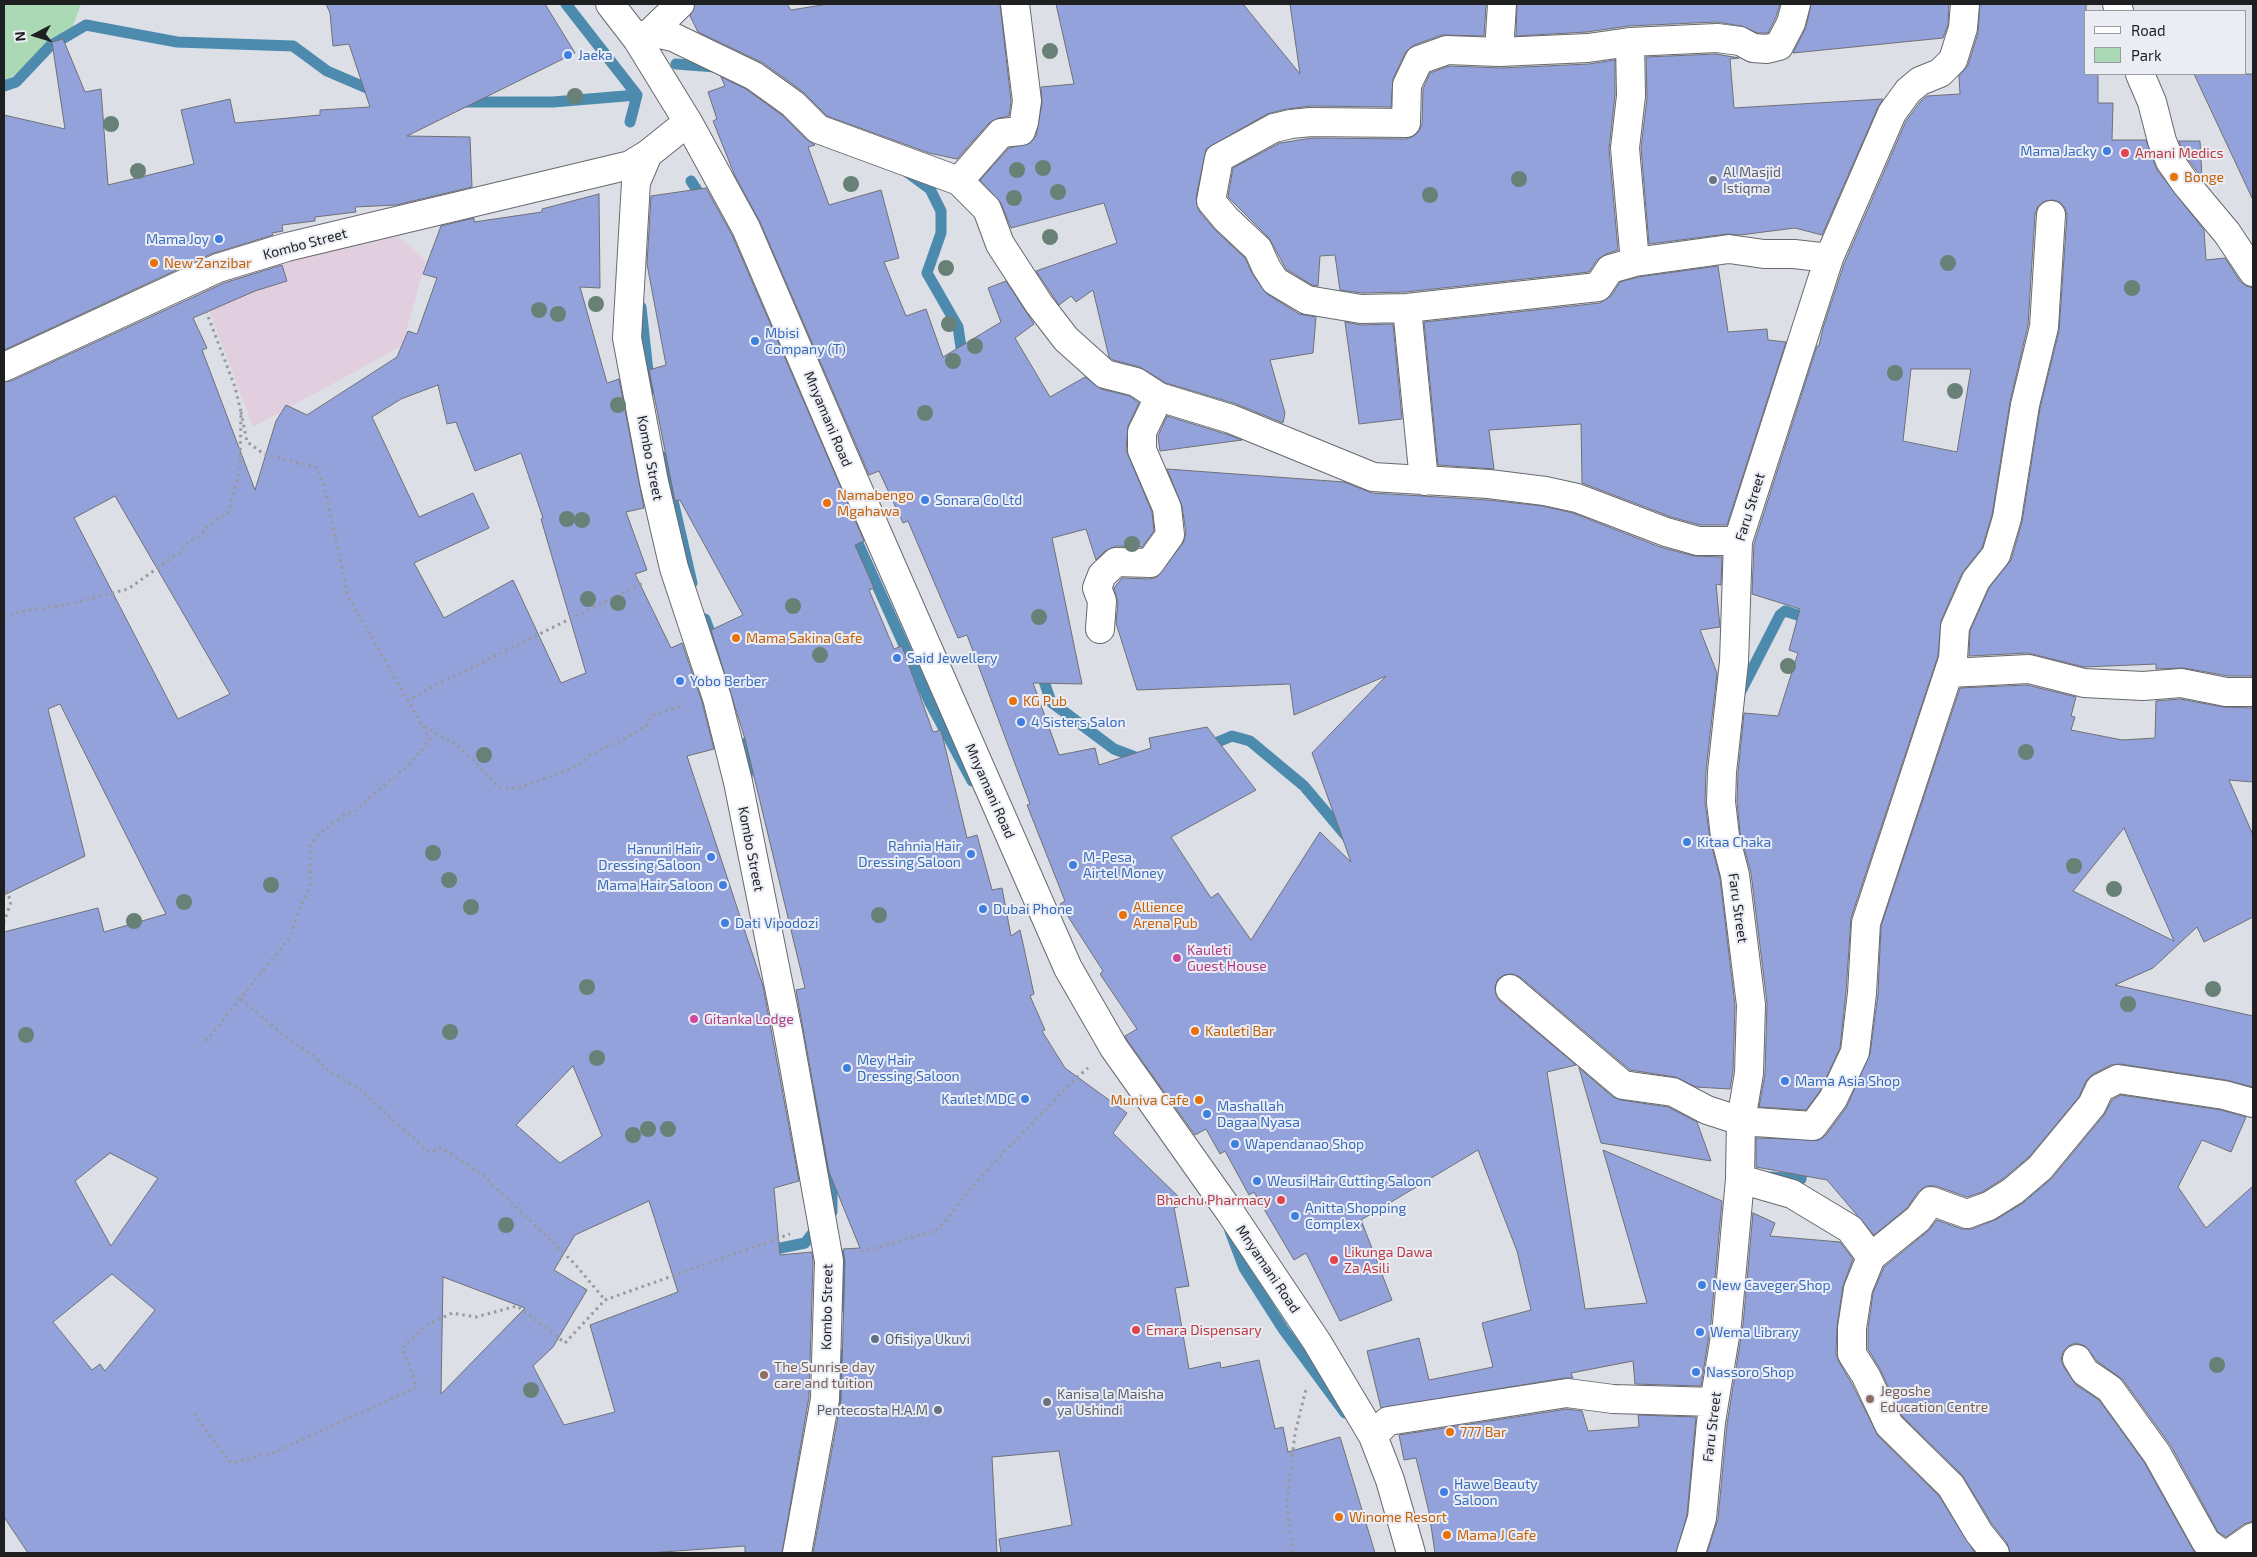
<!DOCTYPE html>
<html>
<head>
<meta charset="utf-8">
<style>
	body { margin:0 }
	#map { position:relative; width:2257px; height:1557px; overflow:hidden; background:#dddfe7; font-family:"Exo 2",sans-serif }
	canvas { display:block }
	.frame { position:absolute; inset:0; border:5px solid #1e1f21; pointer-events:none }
	.legend { position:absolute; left:2084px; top:10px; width:162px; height:65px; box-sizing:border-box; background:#eaedf4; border:1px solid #989ba0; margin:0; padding:6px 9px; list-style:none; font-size:15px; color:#1e1f21 }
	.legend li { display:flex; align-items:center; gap:10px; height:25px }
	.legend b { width:25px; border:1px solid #989ba0 }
	.north { position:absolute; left:10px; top:10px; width:50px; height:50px; -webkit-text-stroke:4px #eaedf4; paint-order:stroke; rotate:265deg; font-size:14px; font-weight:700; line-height:20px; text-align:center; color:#1e1f21 }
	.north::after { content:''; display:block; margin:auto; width:18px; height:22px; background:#1e1f21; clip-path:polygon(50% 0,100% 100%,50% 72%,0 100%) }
</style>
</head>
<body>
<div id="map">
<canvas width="2257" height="1557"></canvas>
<div class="frame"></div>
<ul class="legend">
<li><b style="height:6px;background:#fff"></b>Road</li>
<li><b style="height:14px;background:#acd9b5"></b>Park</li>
</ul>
<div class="north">N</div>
</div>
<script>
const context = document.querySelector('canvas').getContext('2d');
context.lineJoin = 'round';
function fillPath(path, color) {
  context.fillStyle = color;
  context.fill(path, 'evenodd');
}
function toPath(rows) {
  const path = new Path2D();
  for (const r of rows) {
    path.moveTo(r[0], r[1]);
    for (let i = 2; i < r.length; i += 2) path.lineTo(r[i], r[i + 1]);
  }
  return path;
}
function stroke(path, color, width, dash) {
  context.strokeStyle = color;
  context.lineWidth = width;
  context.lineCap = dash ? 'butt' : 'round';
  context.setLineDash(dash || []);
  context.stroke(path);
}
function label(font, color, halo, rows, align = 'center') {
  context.font = font + ' "Exo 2",sans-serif';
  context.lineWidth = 4;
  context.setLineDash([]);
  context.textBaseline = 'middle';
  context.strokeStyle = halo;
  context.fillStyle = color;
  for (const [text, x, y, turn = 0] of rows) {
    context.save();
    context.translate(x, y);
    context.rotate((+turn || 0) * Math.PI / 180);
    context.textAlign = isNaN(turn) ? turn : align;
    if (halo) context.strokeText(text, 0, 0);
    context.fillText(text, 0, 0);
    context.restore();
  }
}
const industrial = toPath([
	[397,235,426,261,402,346,253,427,201,288,354,238]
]);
const green = toPath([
	[4,4,81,4,72,29,4,83]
]);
const stream = toPath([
	[566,4,637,95],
	[676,64,716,67],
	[4,86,16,82,50,46,86,25,177,42,293,46,327,71,376,92],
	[461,102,553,102,637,95],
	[630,122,637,95],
	[907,172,930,189,941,211,941,233,927,273,958,327,963,361],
	[691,181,704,201],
	[641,307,650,390],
	[663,457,692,583],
	[852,530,930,703,972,781],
	[705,619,723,667],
	[1040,669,1051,702,1114,749,1143,760],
	[1739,695,1780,615,1785,611,1813,620],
	[747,742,749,757,747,778],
	[1206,747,1232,736,1250,741,1304,786,1347,837],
	[813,1095,832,1187,832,1212],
	[1771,1177,1801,1179,1803,1162],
	[1230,1231,1244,1268,1283,1329,1345,1413],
	[766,1251,805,1243,818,1226],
	[839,1255,844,1275,844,1306],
	[837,1400,843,1354]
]);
const building = toPath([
	[326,4,545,4,575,53,407,136,470,137,472,187,396,205,355,207,356,212,315,217,315,221,282,225,283,231,272,233,273,235,211,254,4,350,4,115,65,129,52,42,63,39,85,92,101,89,108,185,194,164,181,110,230,99,235,123,320,115,320,110,370,107,349,44,333,46,330,13,326,4],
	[695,4,787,4,791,10,828,4,1000,4,1011,101,1009,116,999,118,989,123,957,159,929,153,827,116,802,91,763,63,698,32,690,16,695,4],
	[1056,4,1243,4,1300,74,1290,4,1486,4,1484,36,1442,35,1414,45,1405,53,1393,79,1391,107,1311,106,1287,109,1267,114,1206,149,1196,198,1199,211,1215,230,1245,258,1253,275,1267,294,1299,314,1316,317,1313,353,1270,360,1285,413,1283,423,1236,404,1166,383,1140,367,1113,360,1109,357,1093,290,1076,302,1071,296,1059,305,1036,271,1117,243,1104,203,1011,228,1001,203,980,180,1009,148,1030,143,1036,136,1042,103,1041,87,1074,84,1056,4],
	[1517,4,1780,4,1776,17,1768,33,1757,33,1742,26,1716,22,1629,26,1587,32,1516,36,1517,4],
	[1811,4,1949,4,1948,25,1943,38,1793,53,1806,27,1811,4],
	[1980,4,2086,4,2086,74,2098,74,2098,103,2113,103,2112,140,2146,140,2157,170,2204,230,2206,260,2225,258,2240,281,2246,286,2253,288,2253,676,2228,676,2184,668,2156,669,2156,664,2084,667,2028,653,1969,656,1970,631,1989,588,2011,560,2022,522,2040,408,2059,331,2067,215,2065,208,2060,202,2052,200,2045,201,2038,206,2035,214,2028,325,2010,402,1992,515,1982,548,1962,573,1941,621,1938,656,1851,918,1846,992,1840,1048,1820,1091,1806,1110,1759,1107,1765,1074,1767,1003,1751,873,1740,833,1737,801,1738,773,1744,713,1778,716,1798,653,1789,650,1800,609,1752,594,1754,544,1817,346,1819,346,1823,328,1844,264,1906,121,1920,102,1927,96,1960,94,1959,76,1968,65,1978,33,1980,4],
	[1911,369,1971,369,1957,452,1903,441,1911,369],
	[1716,54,1739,58,1730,59,1734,108,1883,99,1878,107,1822,235,1795,228,1740,235,1727,234,1649,244,1641,148,1647,98,1646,57,1716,54],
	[1615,60,1615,95,1609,149,1618,250,1606,254,1597,260,1589,272,1406,292,1362,293,1340,290,1335,255,1320,256,1318,286,1312,285,1286,269,1269,238,1228,197,1233,168,1280,143,1312,138,1406,139,1414,136,1419,131,1422,124,1423,89,1430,73,1449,66,1500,68,1589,64,1615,60],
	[2194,74,2253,74,2253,200,2194,74],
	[721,77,746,89,783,116,807,140,815,145,808,147,829,205,881,190,899,258,884,262,906,316,926,309,943,357,1001,322,988,288,1006,281,1034,324,1015,338,1050,397,1085,377,1101,389,1130,396,1139,403,1128,426,1126,450,1152,512,1154,531,1142,547,1116,546,1105,551,1096,560,1086,529,1052,538,1082,684,1033,683,1059,755,1095,748,1099,765,1151,748,1149,738,1207,727,1256,790,1171,837,1211,898,1218,893,1251,940,1320,832,1351,862,1312,753,1386,676,1294,715,1290,684,1137,690,1116,623,1118,602,1114,588,1122,578,1150,579,1157,577,1183,543,1186,533,1182,506,1167,469,1344,482,1372,493,1488,500,1542,506,1573,513,1660,547,1694,556,1722,557,1721,585,1716,584,1720,627,1700,630,1717,673,1706,770,1705,802,1710,840,1720,878,1735,1006,1733,1071,1730,1089,1696,1087,1675,1077,1630,1070,1520,977,1512,974,1504,975,1498,979,1495,987,1496,995,1500,1001,1576,1065,1547,1072,1585,1309,1647,1303,1603,1150,1722,1201,1711,1322,1701,1386,1635,1384,1633,1361,1571,1373,1573,1378,1565,1378,1381,1408,1367,1351,1419,1338,1429,1380,1493,1367,1482,1323,1531,1310,1517,1251,1478,1150,1361,1220,1392,1300,1340,1321,1306,1253,1294,1260,1254,1192,1249,1195,1225,1151,1220,1154,1206,1129,1195,1135,1127,1040,1125,1036,1137,1029,1100,974,1103,971,1060,904,1065,901,1027,805,1030,804,967,635,958,638,908,521,903,523,879,471,869,475,760,222,735,176,713,121,717,119,708,92,725,86,721,77],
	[2179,141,2200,141,2202,178,2184,154,2179,141],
	[706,188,732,235,864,541,855,545,874,588,869,590,894,649,902,646,933,732,941,730,967,838,977,835,992,890,1002,888,1011,936,1020,930,1034,994,1030,996,1045,1030,1042,1031,1065,1068,1127,1113,1113,1133,1186,1204,1174,1208,1189,1286,1175,1288,1189,1369,1220,1362,1221,1368,1259,1360,1275,1429,1283,1427,1288,1452,1340,1437,1375,1553,1001,1553,999,1539,1072,1525,1059,1451,992,1457,997,1553,813,1553,841,1400,845,1261,843,1249,860,1248,829,1172,796,990,805,988,745,739,711,630,743,615,680,500,675,501,649,370,666,365,647,264,651,196,706,188],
	[599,194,600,288,580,287,607,383,619,379,644,508,626,512,647,570,635,574,671,648,682,643,702,702,714,749,687,756,763,986,799,1181,774,1188,780,1255,812,1252,813,1262,809,1397,782,1553,745,1553,745,1546,649,1553,28,1553,4,1517,4,932,98,908,104,932,166,914,60,704,48,709,85,856,4,895,4,382,11,381,224,283,282,265,287,281,255,291,193,318,207,348,202,350,255,490,276,421,286,405,307,415,397,357,408,331,417,334,437,278,423,274,441,226,474,218,474,222,542,212,542,209,599,194],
	[438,385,447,424,456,422,475,471,521,453,543,518,541,519,586,673,561,683,513,580,444,618,414,563,489,528,473,493,419,517,372,417,401,399,438,385],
	[115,496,230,694,178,719,74,518,115,496],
	[573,1066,602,1136,560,1163,516,1125,573,1066],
	[110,1153,158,1178,111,1246,75,1181,110,1153],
	[649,1201,678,1292,590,1325,615,1412,564,1425,533,1366,553,1347,587,1290,554,1270,575,1235,649,1201],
	[112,1274,155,1310,105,1371,100,1364,92,1370,53,1322,112,1274],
	[443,1277,525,1308,441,1394,443,1277],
	[1718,266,1728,332,1767,329,1768,340,1786,342,1727,525,1700,525,1671,517,1582,483,1581,424,1489,430,1494,469,1438,465,1424,322,1600,303,1611,296,1620,282,1638,277,1718,266],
	[1345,322,1361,325,1393,324,1402,419,1359,424,1345,322],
	[1167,416,1226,434,1242,440,1160,451,1158,436,1167,416],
	[2027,685,2076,697,2071,716,2075,717,2071,730,2122,740,2155,738,2156,701,2180,699,2223,707,2253,708,2253,782,2229,780,2253,835,2253,917,2204,942,2197,927,2153,968,2115,985,2253,1016,2253,1087,2226,1080,2120,1064,2111,1065,2093,1074,2086,1081,2079,1097,2029,1157,2004,1178,1982,1192,1967,1197,1936,1186,1926,1186,1918,1192,1907,1208,1874,1235,1827,1180,1756,1167,1756,1138,1819,1140,1826,1135,1846,1108,1870,1054,1878,994,1881,926,1960,688,2027,685],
	[2124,828,2174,941,2073,891,2124,828],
	[1579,1068,1613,1097,1621,1100,1668,1107,1697,1122,1711,1161,1601,1143,1579,1068],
	[2121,1095,2221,1110,2246,1117,2231,1152,2202,1140,2178,1187,2206,1228,2253,1186,2253,1521,2244,1524,2226,1537,2218,1532,2171,1446,2123,1380,2097,1361,2085,1346,2076,1343,2068,1346,2063,1352,2061,1360,2064,1367,2076,1385,2099,1400,2144,1462,2195,1553,2010,1553,2007,1543,1992,1524,1962,1475,1902,1416,1880,1369,1868,1349,1868,1329,1873,1293,1884,1267,1928,1231,1937,1220,1962,1229,1972,1229,1997,1219,2023,1203,2052,1178,2104,1115,2112,1100,2121,1095],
	[1753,1213,1775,1223,1770,1236,1840,1242,1853,1259,1843,1286,1837,1326,1836,1354,1839,1362,1852,1384,1878,1436,1939,1496,1975,1553,1707,1553,1718,1519,1727,1424,1743,1325,1753,1213],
	[1567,1409,1582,1411,1588,1431,1639,1427,1638,1415,1696,1417,1687,1515,1676,1553,1435,1553,1429,1512,1416,1458,1404,1460,1399,1435,1567,1409]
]);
const path = toPath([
	[241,412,247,442,264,454,318,468,326,494,348,596,422,725,452,742,472,758,497,786,508,789,524,786,580,765,591,754,624,739,648,724,651,716,684,705],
	[4,617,19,612,70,604,128,589,183,550,188,542,202,534,208,526,228,513,240,469,241,412,235,387,206,311],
	[407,701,438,684,643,583],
	[4,884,11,902,4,922],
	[241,999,281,1033,314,1056,327,1069,360,1090,429,1152,442,1148,483,1175,574,1263,605,1300],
	[206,1041,290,937,298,912,310,886,310,846,316,837,344,815,355,811,391,779,408,766,430,740,422,725],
	[861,1252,935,1231,945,1222,966,1194,992,1165,1076,1078,1088,1068],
	[194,1414,231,1463,276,1452,417,1387,402,1348,425,1326,452,1313,476,1317,517,1306,565,1343,605,1300,790,1234],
	[1293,1553,1287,1504,1295,1433,1306,1389]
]);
const minor = toPath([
	[610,4,637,39,688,122,746,228,854,480,1068,968,1114,1048,1230,1212,1317,1342,1373,1436,1390,1480,1411,1553],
	[2117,4,2119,11],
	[651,32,680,4],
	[637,39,651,32,673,37,754,76,793,104,818,129,959,181,987,209,1000,244,1039,304,1066,339,1105,374,1136,382,1159,397,1231,419,1373,477,1489,484,1545,491,1577,498,1666,532,1698,541,1738,541],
	[1499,52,1502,4],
	[2140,74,2152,102,2162,141,2170,161,2186,184,2227,233,2253,272],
	[688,122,648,154,636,182,627,338,654,482,674,568,717,698,738,782,788,1032,829,1261,825,1399,797,1553],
	[959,181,1001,133,1021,131,1024,122,1027,101,1015,4],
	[1635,262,1625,148,1631,96,1630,42,1717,38,1740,41,1753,48,1767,49,1779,46,1791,23,1796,4],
	[1407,308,1361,309,1307,300,1275,281,1266,267,1258,249,1226,219,1211,201,1219,158,1274,128,1291,124,1311,122,1406,123,1407,85,1419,60,1447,50,1499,52,1588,48,1630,42],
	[4,367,218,268,287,247,630,165,648,154],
	[1424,481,1407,308,1598,287,1610,269,1635,262,1729,249,1764,254,1794,254,1829,258],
	[1100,629,1102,601,1097,588,1102,575,1116,562,1150,563,1170,535,1167,508,1142,450,1142,432,1159,397],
	[1949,673,2029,669,2084,683,2143,686,2181,683,2226,692,2253,692],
	[1510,989,1623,1085,1673,1092,1707,1110,1741,1121,1813,1126,1833,1099,1855,1052,1862,993,1866,923,1953,659,1955,627,1976,580,1996,555,2007,518,2025,405,2044,327,2051,215],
	[1740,1179,1792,1194,1850,1229,1871,1257],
	[2077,1359,2085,1372,2110,1389,2157,1454,2206,1542,2218,1551,2217,1553],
	[1373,1436,1388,1421,1567,1393,1613,1399,1714,1402],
	[1691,1553,1702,1518,1711,1422,1727,1324,1740,1179,1741,1121,1749,1073,1751,1005,1735,875,1725,836,1721,802,1722,772,1734,662,1738,541,1829,258,1892,113,1908,91,1920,81,1940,73,1953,60,1963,28,1965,4],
	[1995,1553,1979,1533,1951,1486,1889,1425,1866,1376,1852,1354,1852,1328,1858,1289,1871,1257,1918,1219,1931,1201,1967,1214,1989,1206,2013,1191,2040,1168,2092,1105,2100,1088,2118,1079,2224,1095,2253,1103],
	[2230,1553,2253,1537]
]);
const trees = [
	[1050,51],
	[575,96],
	[111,124],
	[1043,168],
	[1017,170],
	[138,171],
	[1519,179],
	[851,184],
	[1058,192],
	[1430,195],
	[1014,198],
	[1050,237],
	[1948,263],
	[946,268],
	[2132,288],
	[596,304],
	[539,310],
	[558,314],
	[949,324],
	[975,346],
	[953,361],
	[1895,373],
	[1955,391],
	[618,405],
	[925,413],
	[567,519],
	[582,520],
	[1132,544],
	[588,599],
	[618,603],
	[793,606],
	[1039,617],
	[820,655],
	[1788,666],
	[2026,752],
	[484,755],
	[433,853],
	[2074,866],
	[449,880],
	[271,885],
	[2114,889],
	[184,902],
	[471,907],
	[879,915],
	[134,921],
	[587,987],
	[2213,989],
	[2128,1004],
	[450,1032],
	[26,1035],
	[597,1058],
	[648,1129],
	[668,1129],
	[633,1135],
	[506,1225],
	[2217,1365],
	[531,1390]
];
const markers = [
	[568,55,5,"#3f7fe0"],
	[2107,151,5,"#3f7fe0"],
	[2125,153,5,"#e0444e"],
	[2174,177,5,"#e8710a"],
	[1713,180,5,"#6b7280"],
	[219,239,5,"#3f7fe0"],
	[154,263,5,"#e8710a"],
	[755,341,5,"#3f7fe0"],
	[925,500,5,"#3f7fe0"],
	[827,503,5,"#e8710a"],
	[736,638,5,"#e8710a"],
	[897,658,5,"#3f7fe0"],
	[680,681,5,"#3f7fe0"],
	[1013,701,5,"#e8710a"],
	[1021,722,5,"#3f7fe0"],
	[1687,842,5,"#3f7fe0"],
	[971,854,5,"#3f7fe0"],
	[711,857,5,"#3f7fe0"],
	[1073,865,5,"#3f7fe0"],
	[723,885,5,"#3f7fe0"],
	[983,909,5,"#3f7fe0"],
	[1123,915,5,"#e8710a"],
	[725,923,5,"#3f7fe0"],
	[1177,958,5,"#d1479c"],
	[694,1019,5,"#d1479c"],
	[1195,1031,5,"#e8710a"],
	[847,1068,5,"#3f7fe0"],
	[1785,1081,5,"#3f7fe0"],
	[1025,1099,5,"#3f7fe0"],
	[1199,1100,5,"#e8710a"],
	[1207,1114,5,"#3f7fe0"],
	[1235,1144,5,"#3f7fe0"],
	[1257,1181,5,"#3f7fe0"],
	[1281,1200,5,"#e0444e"],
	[1295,1216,5,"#3f7fe0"],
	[1334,1260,5,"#e0444e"],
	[1702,1285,5,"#3f7fe0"],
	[1136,1330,5,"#e0444e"],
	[1700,1332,5,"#3f7fe0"],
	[875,1339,5,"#5c6f8a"],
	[1696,1372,5,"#3f7fe0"],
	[764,1375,5,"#8d6e63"],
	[1870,1399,5,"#8d6e63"],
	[1047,1402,5,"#6b7280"],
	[938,1410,5,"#6b7280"],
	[1450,1432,5,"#e8710a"],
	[1444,1492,5,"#3f7fe0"],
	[1339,1517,5,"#e8710a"],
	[1447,1535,5,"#e8710a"]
];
const shopNames = [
	["Jaeka",578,55],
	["Mama Jacky",2097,151,"right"],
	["Mama Joy",209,239,"right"],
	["Mbisi",765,333],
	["Company (T)",765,349],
	["Sonara Co Ltd",935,500],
	["Said Jewellery",907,658],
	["Yobo Berber",690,681],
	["4 Sisters Salon",1031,722],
	["Kitaa Chaka",1697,842],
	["Rahnia Hair",961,846,"right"],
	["Dressing Saloon",961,862,"right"],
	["Hanuni Hair",701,849,"right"],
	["Dressing Saloon",701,865,"right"],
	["M-Pesa,",1083,857],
	["Airtel Money",1083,873],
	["Mama Hair Saloon",713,885,"right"],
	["Dubai Phone",993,909],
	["Dati Vipodozi",735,923],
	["Mey Hair",857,1060],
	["Dressing Saloon",857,1076],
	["Mama Asia Shop",1795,1081],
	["Kaulet MDC",1015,1099,"right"],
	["Mashallah",1217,1106],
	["Dagaa Nyasa",1217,1122],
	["Wapendanao Shop",1245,1144],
	["Weusi Hair Cutting Saloon",1267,1181],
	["Anitta Shopping",1305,1208],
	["Complex",1305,1224],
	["New Caveger Shop",1712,1285],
	["Wema Library",1710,1332],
	["Nassoro Shop",1706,1372],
	["Hawe Beauty",1454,1484],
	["Saloon",1454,1500]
];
const healthNames = [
	["Amani Medics",2135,153],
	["Bhachu Pharmacy",1271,1200,"right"],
	["Likunga Dawa",1344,1252],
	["Za Asili",1344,1268],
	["Emara Dispensary",1146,1330]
];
const worshipNames = [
	["Al Masjid",1723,172],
	["Istiqma",1723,188],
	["Kanisa la Maisha",1057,1394],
	["ya Ushindi",1057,1410],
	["Pentecosta H.A.M",928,1410,"right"]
];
const foodNames = [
	["Bonge",2184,177],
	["New Zanzibar",164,263],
	["Namabengo",837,495],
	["Mgahawa",837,511],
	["Mama Sakina Cafe",746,638],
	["KG Pub",1023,701],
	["Allience",1133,907],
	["Arena Pub",1133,923],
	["Kauleti Bar",1205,1031],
	["Muniva Cafe",1189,1100,"right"],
	["777 Bar",1460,1432],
	["Winome Resort",1349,1517],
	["Mama J Cafe",1457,1535]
];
const streetNames = [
	["Kombo Street",305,244,-15],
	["Mnyamani Road",828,419,67],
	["Kombo Street",650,458,79],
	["Faru Street",1750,507,-73],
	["Mnyamani Road",990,791,66],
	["Kombo Street",751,849,79],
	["Faru Street",1738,908,82],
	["Mnyamani Road",1268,1269,56],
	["Kombo Street",827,1307,-89],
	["Faru Street",1712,1427,-83]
];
const hotelNames = [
	["Kauleti",1187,950],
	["Guest House",1187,966],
	["Gitanka Lodge",704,1019]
];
const serviceNames = [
	["Ofisi ya Ukuvi",885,1339]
];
const educationNames = [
	["The Sunrise day",774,1367],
	["care and tuition",774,1383],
	["Jegoshe",1880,1391],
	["Education Centre",1880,1407]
];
fillPath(industrial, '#e1cfe0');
fillPath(green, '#acd9b5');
stroke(stream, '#4d8bae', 11);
fillPath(building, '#94a2db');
stroke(building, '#6e7076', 1);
stroke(minor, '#67696f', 30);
stroke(path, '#999aa0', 3, [2.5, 4]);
stroke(minor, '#fff', 28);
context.fillStyle = '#688075';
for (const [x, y] of trees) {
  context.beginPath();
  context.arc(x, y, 8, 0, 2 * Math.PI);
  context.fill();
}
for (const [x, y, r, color] of markers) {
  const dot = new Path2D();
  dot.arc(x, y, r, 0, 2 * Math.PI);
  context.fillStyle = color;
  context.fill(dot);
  stroke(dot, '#eaedf4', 2);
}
label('14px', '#366cbe', '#eaedf4', shopNames, 'left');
label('14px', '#be3a42', '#eaedf4', healthNames, 'left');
label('14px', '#5b616d', '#eaedf4', worshipNames, 'left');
label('14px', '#c56008', '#eaedf4', foodNames, 'left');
label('14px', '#1e1f21', '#eaedf4', streetNames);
label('14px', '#b23c85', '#eaedf4', hotelNames, 'left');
label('14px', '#4e5e75', '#eaedf4', serviceNames, 'left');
label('14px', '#785e54', '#eaedf4', educationNames, 'left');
</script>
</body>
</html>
